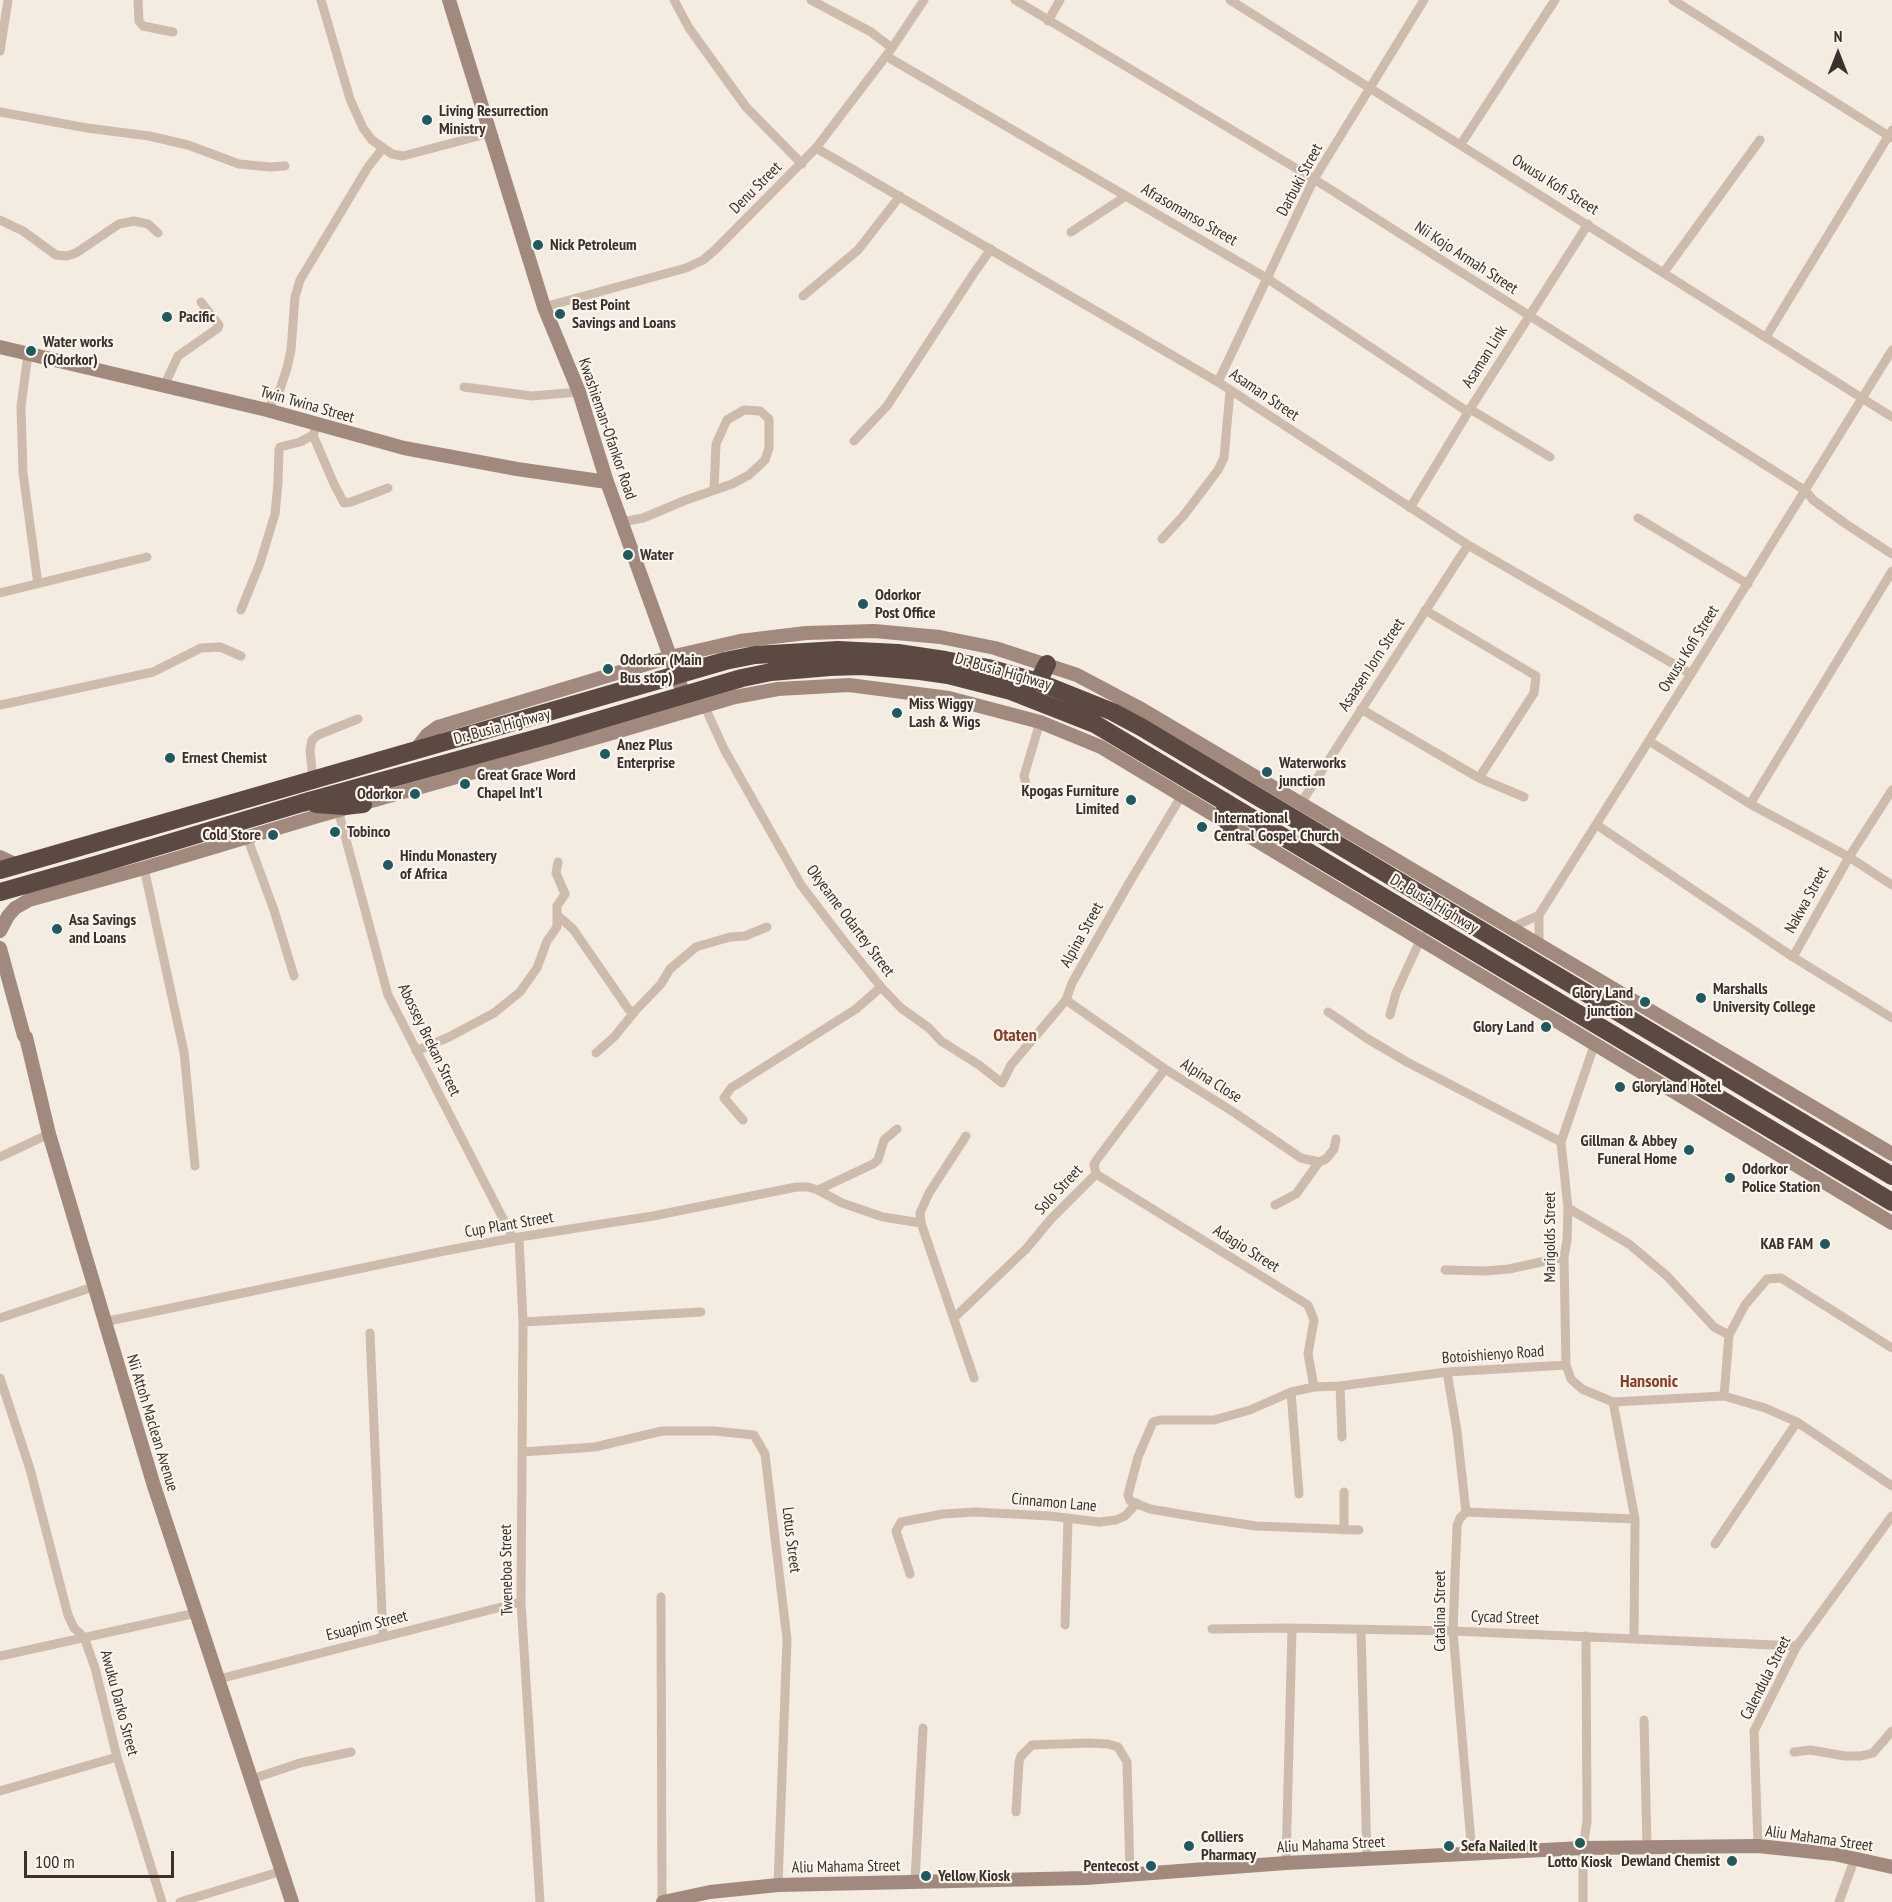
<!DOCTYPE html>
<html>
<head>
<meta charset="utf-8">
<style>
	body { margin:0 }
	#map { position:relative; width:1892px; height:1902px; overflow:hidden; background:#f4ebe1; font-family:"PT Sans Narrow",sans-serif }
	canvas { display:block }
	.north { position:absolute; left:1808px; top:24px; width:60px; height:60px; -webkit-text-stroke:4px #fbf5ee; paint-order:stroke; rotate:0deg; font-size:16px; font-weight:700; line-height:24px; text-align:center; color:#3b302b }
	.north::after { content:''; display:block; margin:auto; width:21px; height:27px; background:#3b302b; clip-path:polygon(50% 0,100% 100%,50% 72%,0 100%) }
	.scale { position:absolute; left:24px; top:1851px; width:150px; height:27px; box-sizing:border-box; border:3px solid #3b302b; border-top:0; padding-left:8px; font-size:18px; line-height:21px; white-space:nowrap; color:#3b302b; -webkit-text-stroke:4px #fbf5ee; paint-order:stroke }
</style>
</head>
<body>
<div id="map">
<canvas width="1892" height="1902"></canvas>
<div class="north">N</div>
<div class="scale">100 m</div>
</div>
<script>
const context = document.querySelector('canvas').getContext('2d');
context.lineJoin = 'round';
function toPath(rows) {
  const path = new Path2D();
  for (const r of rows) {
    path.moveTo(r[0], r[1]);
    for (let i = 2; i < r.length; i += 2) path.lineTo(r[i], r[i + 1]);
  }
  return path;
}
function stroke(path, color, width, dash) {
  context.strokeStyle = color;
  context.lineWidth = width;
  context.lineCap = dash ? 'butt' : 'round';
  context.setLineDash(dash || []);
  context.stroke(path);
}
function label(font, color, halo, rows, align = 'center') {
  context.font = font + ' "PT Sans Narrow",sans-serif';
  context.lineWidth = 4.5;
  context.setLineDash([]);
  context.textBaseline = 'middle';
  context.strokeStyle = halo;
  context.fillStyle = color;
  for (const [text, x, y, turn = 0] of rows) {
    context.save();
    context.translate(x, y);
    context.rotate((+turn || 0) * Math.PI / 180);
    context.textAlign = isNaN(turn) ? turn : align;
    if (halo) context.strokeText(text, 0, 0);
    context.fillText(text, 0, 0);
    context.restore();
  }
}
const street = toPath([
	[138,0,139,21,143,26,173,32],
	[321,0,350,99,363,128,372,140,392,154,403,156,490,133],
	[674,0,689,28,746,107,802,164],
	[811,0,871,32,892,48],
	[1015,0,1314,179,1806,491,1813,500,1846,524,1892,554],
	[1230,0,1892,417],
	[1673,0,1892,138],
	[1048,21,1060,0],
	[0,51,8,0],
	[886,56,1268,279,1468,412],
	[0,112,87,128,149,136,188,145,239,164,270,167,285,166],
	[1461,144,1555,0],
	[816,148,1218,382,1468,545,1691,674],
	[0,220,23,231,56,255,67,256,76,253,119,224,134,221,148,224,158,233],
	[1071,232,1126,196],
	[1664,272,1760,140],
	[803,296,858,250,900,196],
	[544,307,686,268,703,260,715,250,816,148,892,48,924,0],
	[1766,337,1892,130],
	[28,354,21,406,23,473,38,584],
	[1218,382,1314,179,1424,0],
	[164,386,178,356,218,328,219,325,201,302],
	[464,387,532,396,579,392],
	[1470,409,1550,457],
	[267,410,280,389,287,368,291,350,295,297,300,280,368,167,383,148],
	[313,435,334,484,344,503,351,502,388,488],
	[854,441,887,406,974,273,991,249],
	[1410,508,1470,409,1588,224],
	[1638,518,1748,584],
	[622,522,643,518,686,500,732,484,749,475,765,460,769,448,769,419,760,411,744,410,727,420,716,444,714,490],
	[1162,539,1184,515,1218,470,1224,458,1230,391],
	[0,593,147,557],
	[241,610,260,563,275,514,278,483,279,450,280,447,300,442,313,435,317,425],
	[1425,610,1536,676,1534,693,1479,778],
	[0,705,153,672,201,648,220,647,241,656],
	[704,705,724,749,801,885,843,940,881,987,901,1008,929,1028,941,1041,979,1065,1002,1083,1011,1065,1066,1000,1072,983,1129,883,1182,795],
	[1361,709,1479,778,1524,797],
	[1649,741,1750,804,1849,857,1892,885],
	[313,781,310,750,312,740,318,735,358,719],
	[1026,784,1024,776,1040,722],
	[1301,803,1468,545],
	[1750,804,1892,571],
	[338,810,388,995,513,1238],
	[1597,825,1793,957,1892,1018],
	[247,837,274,910,294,976],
	[144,868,184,1052,195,1166],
	[557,915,573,929,629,1010,632,1011,636,1010,661,984,670,969,696,947,730,937,745,936,767,927],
	[1539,915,1539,944],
	[1511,928,1539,915,1691,674,1892,350],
	[1793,957,1849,857,1892,790],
	[1066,1000,1165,1069,1235,1113,1301,1158,1319,1162,1326,1159,1334,1149,1336,1139],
	[1328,1012,1368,1039,1407,1062,1561,1142],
	[1390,1015,1396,993,1422,936],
	[416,1051,449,1037,494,1013,520,992,537,968,547,941,557,927,557,906,565,894,556,873,558,862],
	[596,1053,614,1037,636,1010],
	[743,1120,724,1098,731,1088,856,1009,881,987],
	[966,1136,929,1193,920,1213,921,1223,974,1378],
	[0,1157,49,1134],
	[1096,1174,1308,1305,1314,1320,1308,1354,1314,1387],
	[1096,1174,1094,1164,1098,1158,1165,1069],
	[818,1190,873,1164,878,1160,884,1140,897,1129],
	[1275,1205,1296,1194,1319,1162],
	[1568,1208,1629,1244,1667,1276,1714,1327,1729,1335],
	[519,1238,523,1322,521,1602,540,1902],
	[1445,1270,1485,1271,1509,1269,1564,1257],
	[0,1318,93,1287],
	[954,1318,1026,1249,1051,1219,1096,1174],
	[104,1322,439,1252,513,1238,653,1216,796,1187,808,1187,818,1190,842,1203,883,1217,921,1223],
	[523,1322,701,1312],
	[370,1333,383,1637],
	[1566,1365,1564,1257,1567,1240,1568,1208,1561,1142,1595,1043],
	[1447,1372,1457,1431,1466,1512,1460,1518,1457,1526,1453,1631,1472,1854],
	[0,1378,30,1469,68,1615,74,1628,84,1637,95,1668,117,1757,162,1902],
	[1340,1386,1342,1437],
	[1291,1392,1299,1494],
	[1724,1396,1729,1335,1745,1305,1767,1279,1781,1278,1892,1348],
	[1613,1402,1635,1519,1634,1638],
	[522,1452,595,1447,662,1431,714,1431,754,1435,765,1454,787,1639,778,1885],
	[1466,1512,1635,1519],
	[1344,1530,1344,1492],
	[1359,1530,1256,1526,1197,1517,1150,1509,1130,1501,1128,1495,1138,1457,1153,1422,1160,1420,1214,1420,1250,1410,1291,1392,1314,1387,1340,1386,1447,1372,1566,1365,1571,1379,1582,1389,1613,1402,1724,1396,1765,1408,1797,1422,1892,1486],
	[1715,1544,1797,1422],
	[910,1574,896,1531,901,1522,943,1514,975,1512,1050,1516,1099,1522,1116,1520,1125,1516,1137,1503],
	[661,1597,662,1902],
	[1065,1625,1068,1519],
	[1212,1629,1292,1628,1453,1631,1797,1646],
	[1361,1630,1367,1859],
	[0,1656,196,1613],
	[219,1679,521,1602],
	[1644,1720,1647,1847],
	[1794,1752,1810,1750,1845,1756,1861,1756,1873,1753,1892,1731],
	[252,1779,300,1763,351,1752],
	[0,1791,117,1757],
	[1016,1812,1019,1762,1021,1756,1032,1745,1088,1743,1108,1744,1118,1747,1127,1762,1130,1875],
	[1758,1846,1754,1731,1797,1646,1892,1516],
	[1286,1863,1292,1628],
	[915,1881,923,1728],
	[180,1902,282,1871],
	[1583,1902,1583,1848,1587,1821,1586,1636],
	[1839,1902,1855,1858]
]);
const secondary = toPath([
	[449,0,544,307,579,392,607,482,684,695],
	[0,347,267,410,404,448,517,469,607,482],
	[414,752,427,735,438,727,670,657,740,641,806,633,874,631,940,637,995,648,1077,675,1143,710,1892,1154],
	[0,857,17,865],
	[0,931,8,916,15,908,29,900,144,868,318,816,609,734,735,697,778,689,849,685,949,698,1040,722,1101,747,1892,1223],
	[0,948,24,1036,26,1037,49,1134,154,1486,292,1902],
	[663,1902,710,1892,778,1885,1086,1878,1286,1863,1583,1848,1758,1846,1834,1854,1892,1867]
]);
const highway = toPath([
	[1038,682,1047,664],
	[1224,801,1229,825],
	[316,804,344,806,363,804],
	[0,870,725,661,755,655,838,650,898,653,945,660,988,668,1038,682,1113,712,1141,727,1892,1176],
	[0,892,99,864,302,803,549,735,742,678,771,672,830,667,861,666,920,671,948,675,1011,691,1095,724,1892,1202]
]);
const markers = [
	[427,120,6,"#1f5a5e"],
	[538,245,6,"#1f5a5e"],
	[560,314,6,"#1f5a5e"],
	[167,317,6,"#1f5a5e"],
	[31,351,6,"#1f5a5e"],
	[628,555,6,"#1f5a5e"],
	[863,604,6,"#1f5a5e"],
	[608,669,6,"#1f5a5e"],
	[897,713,6,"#1f5a5e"],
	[605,754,6,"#1f5a5e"],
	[170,758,6,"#1f5a5e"],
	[1267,772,6,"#1f5a5e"],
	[465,784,6,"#1f5a5e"],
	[415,794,6,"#1f5a5e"],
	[1131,800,6,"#1f5a5e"],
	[1202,827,6,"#1f5a5e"],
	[335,832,6,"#1f5a5e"],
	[273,835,6,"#1f5a5e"],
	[388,865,6,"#1f5a5e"],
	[57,929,6,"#1f5a5e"],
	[1701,998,6,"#1f5a5e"],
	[1645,1002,6,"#1f5a5e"],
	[1546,1027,6,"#1f5a5e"],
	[1620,1087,6,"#1f5a5e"],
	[1689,1150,6,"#1f5a5e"],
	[1730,1178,6,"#1f5a5e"],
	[1825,1244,6,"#1f5a5e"],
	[1580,1843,6,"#1f5a5e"],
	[1189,1846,6,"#1f5a5e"],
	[1449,1846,6,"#1f5a5e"],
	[1732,1861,6,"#1f5a5e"],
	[1151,1866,6,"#1f5a5e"],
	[926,1876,6,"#1f5a5e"]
];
const poiNames = [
	["Living Resurrection",439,111],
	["Ministry",439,129],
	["Nick Petroleum",550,245],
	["Best Point",572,305],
	["Savings and Loans",572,323],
	["Pacific",179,317],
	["Water works",43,342],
	["(Odorkor)",43,360],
	["Water",640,555],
	["Odorkor",875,595],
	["Post Office",875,613],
	["Odorkor (Main",620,660],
	["Bus stop)",620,678],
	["Miss Wiggy",909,704],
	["Lash & Wigs",909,722],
	["Anez Plus",617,745],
	["Enterprise",617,763],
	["Ernest Chemist",182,758],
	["Waterworks",1279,763],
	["junction",1279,781],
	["Great Grace Word",477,775],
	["Chapel Int'l",477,793],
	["Kpogas Furniture",1119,791,"right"],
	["Limited",1119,809,"right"],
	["Odorkor",403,794,"right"],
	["International",1214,818],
	["Central Gospel Church",1214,836],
	["Tobinco",347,832],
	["Cold Store",261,835,"right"],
	["Hindu Monastery",400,856],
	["of Africa",400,874],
	["Asa Savings",69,920],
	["and Loans",69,938],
	["Marshalls",1713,989],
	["University College",1713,1007],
	["Glory Land",1633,993,"right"],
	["junction",1633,1011,"right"],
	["Glory Land",1534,1027,"right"],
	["Gloryland Hotel",1632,1087],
	["Gillman & Abbey",1677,1141,"right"],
	["Funeral Home",1677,1159,"right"],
	["Odorkor",1742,1169],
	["Police Station",1742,1187],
	["KAB FAM",1813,1244,"right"],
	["Colliers",1201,1837],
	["Pharmacy",1201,1855],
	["Sefa Nailed It",1461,1846],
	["Dewland Chemist",1720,1861,"right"],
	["Lotto Kiosk",1580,1862,"center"],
	["Pentecost",1139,1866,"right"],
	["Yellow Kiosk",938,1876]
];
const streetNames = [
	["Darbuki Street",1300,180,-62],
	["Owusu Kofi Street",1555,185,32],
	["Denu Street",756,188,-45],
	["Afrasomanso Street",1189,215,30],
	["Nii Kojo Armah Street",1466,258,33],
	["Asaman Link",1485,357,-58],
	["Asaman Street",1264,395,34],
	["Twin Twina Street",307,405,16],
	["Kwashieman-Ofankor Road",607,429,71],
	["Owusu Kofi Street",1689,649,-58],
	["Asaasen Jorn Street",1372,665,-57],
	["Dr. Busia Highway",1003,672,16],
	["Dr. Busia Highway",502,727,-15],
	["Nakwa Street",1807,900,-61],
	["Dr. Busia Highway",1434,904,31],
	["Okyeame Odartey Street",850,921,53],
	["Alpina Street",1082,935,-61],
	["Abossey Brekan Street",429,1040,64],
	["Alpina Close",1211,1081,32],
	["Solo Street",1059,1190,-47],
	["Cup Plant Street",509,1225,-10],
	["Marigolds Street",1550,1237,-90],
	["Adagio Street",1246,1249,32],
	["Botoishienyo Road",1493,1355,-4],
	["Nii Attoh Maclean Avenue",152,1423,73],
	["Cinnamon Lane",1054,1503,5],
	["Lotus Street",791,1540,83],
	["Tweneboa Street",507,1570,-91],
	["Catalina Street",1440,1611,-90],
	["Cycad Street",1505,1618,2],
	["Esuapim Street",367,1626,-14],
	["Calendula Street",1766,1678,-63],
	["Awuku Darko Street",119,1703,75],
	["Aliu Mahama Street",1819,1839,8],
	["Aliu Mahama Street",1331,1845,-3],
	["Aliu Mahama Street",846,1867,-1]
];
const neighbourhoodNames = [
	["Otaten",1015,1036],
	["Hansonic",1649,1382]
];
stroke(street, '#cdbbac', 9);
stroke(secondary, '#a18a7d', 14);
stroke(highway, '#5c4a42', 18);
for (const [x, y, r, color] of markers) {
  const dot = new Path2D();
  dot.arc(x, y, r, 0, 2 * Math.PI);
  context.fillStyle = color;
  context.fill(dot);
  stroke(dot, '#fbf5ee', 2);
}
label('bold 16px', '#3b302b', '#fbf5ee', poiNames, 'left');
label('16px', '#3b302b', '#fbf5ee', streetNames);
label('bold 18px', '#8c3b22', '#fbf5ee', neighbourhoodNames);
</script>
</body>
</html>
